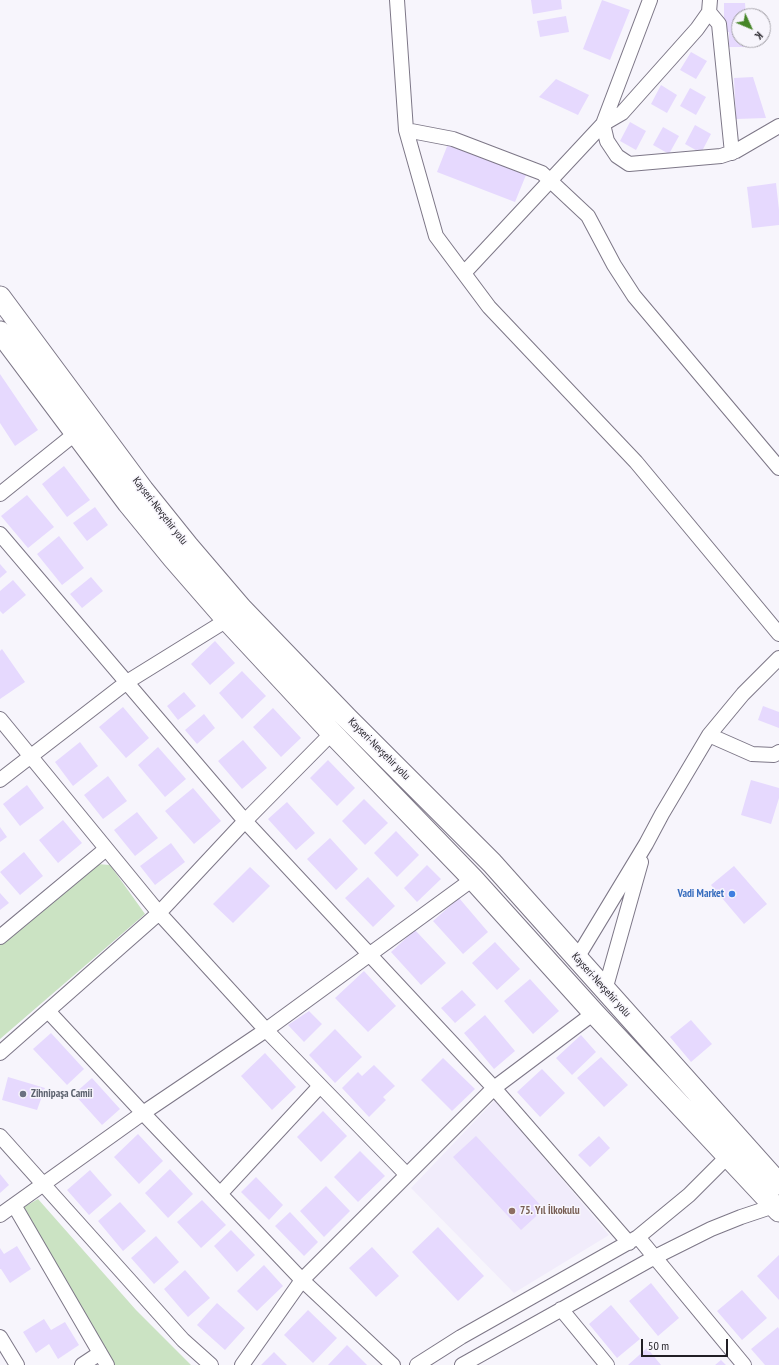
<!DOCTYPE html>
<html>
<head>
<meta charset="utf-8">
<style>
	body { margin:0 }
	#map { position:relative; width:779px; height:1365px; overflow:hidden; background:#f7f5fc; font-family:"PT Sans Narrow",sans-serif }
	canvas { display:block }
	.north { position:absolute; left:731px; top:8px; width:40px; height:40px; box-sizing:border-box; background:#f7f5fc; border:1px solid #a19fa6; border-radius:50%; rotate:134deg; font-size:11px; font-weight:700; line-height:16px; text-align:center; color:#211f25 }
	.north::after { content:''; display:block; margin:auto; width:14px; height:18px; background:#468628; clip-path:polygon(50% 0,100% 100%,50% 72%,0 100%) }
	.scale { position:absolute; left:641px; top:1339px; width:87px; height:18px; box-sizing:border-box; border:2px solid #211f25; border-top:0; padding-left:5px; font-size:12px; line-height:14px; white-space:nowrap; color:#211f25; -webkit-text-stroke:3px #f7f5fc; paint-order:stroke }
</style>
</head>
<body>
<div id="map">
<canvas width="779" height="1365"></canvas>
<div class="north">K</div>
<div class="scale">50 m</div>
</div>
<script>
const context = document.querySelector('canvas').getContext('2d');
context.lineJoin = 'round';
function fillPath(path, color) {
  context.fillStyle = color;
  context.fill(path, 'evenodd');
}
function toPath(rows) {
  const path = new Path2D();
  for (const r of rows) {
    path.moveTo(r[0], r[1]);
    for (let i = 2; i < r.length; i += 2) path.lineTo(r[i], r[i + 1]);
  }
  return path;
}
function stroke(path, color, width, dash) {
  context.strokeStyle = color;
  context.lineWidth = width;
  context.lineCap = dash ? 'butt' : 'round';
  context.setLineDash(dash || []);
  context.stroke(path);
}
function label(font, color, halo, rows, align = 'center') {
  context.font = font + ' "PT Sans Narrow",sans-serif';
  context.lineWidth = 3;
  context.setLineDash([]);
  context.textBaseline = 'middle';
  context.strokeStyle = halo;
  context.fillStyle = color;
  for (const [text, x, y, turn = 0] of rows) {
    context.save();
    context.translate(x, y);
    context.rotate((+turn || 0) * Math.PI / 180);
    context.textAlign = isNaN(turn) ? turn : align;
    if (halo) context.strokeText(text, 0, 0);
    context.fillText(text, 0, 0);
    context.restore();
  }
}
const built = toPath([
	[495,1100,609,1235,514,1293,411,1188]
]);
const green = toPath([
	[97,864,110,865,145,914,0,1039,0,945],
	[38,1199,136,1310,191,1365,113,1365,24,1207]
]);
const building = toPath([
	[531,0,561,0,562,9,533,14],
	[602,0,630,10,610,60,583,49],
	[724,3,745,3,746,16,739,16,739,40,753,40,753,47,729,47,729,32,724,32],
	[566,16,569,32,540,37,537,21],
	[691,52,707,61,696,79,680,70],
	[753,77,766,118,736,119,734,78],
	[556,79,589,95,578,115,539,97],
	[661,85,677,95,667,113,651,104],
	[690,88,706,97,696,115,680,106],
	[630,122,646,131,636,150,620,141],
	[695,125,711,134,701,153,685,144],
	[663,127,679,136,669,154,653,145],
	[448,144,526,175,515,202,437,172],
	[776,183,779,210,779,225,752,228,747,187],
	[0,374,38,430,15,446,0,423],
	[64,466,90,500,67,517,42,484],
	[27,495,54,527,28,548,1,516],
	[95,507,108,525,87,541,73,523],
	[59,536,84,568,62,585,37,554],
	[0,564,7,572,0,578],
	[91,577,103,591,82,608,70,594],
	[13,580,26,595,3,614,0,611,0,591],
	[215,641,235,663,210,685,191,664],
	[2,649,25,682,0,699,0,651],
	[242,671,266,696,242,719,219,693],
	[184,692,196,706,178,720,167,706],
	[763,706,779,712,779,728,758,720],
	[123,707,149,738,126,758,99,727],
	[273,708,301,738,281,757,253,727],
	[204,714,215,728,197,744,185,730],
	[243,740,267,768,242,789,218,761],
	[80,742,98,766,73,786,55,762],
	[158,747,186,779,165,797,138,765],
	[328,760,355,788,337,806,310,778],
	[108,776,127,801,103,819,84,795],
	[751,780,779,788,779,798,771,824,741,815],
	[27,785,44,808,20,826,3,804],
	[193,788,221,821,194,844,165,811],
	[364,799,388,823,365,845,342,821],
	[287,802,315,833,296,850,268,819],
	[137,812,158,838,135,856,114,830],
	[63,820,82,843,58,863,39,840],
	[0,827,7,837,0,842],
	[396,831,419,855,397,877,374,853],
	[330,838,358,869,336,890,307,859],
	[171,843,185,862,155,885,140,866],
	[24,852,43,876,20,895,0,872],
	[427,865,441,879,417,902,404,888],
	[734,866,767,904,744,924,711,885],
	[250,867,270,886,233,923,213,904],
	[368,877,395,906,373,927,345,898],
	[0,893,9,903,0,910],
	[459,898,488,932,463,954,433,921],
	[415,930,446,963,421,985,391,952],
	[495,942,520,969,497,990,472,963],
	[364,971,396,1006,368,1032,335,998],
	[530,979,559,1011,533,1034,504,1001],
	[462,990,476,1005,455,1023,441,1008],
	[309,1011,322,1024,304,1042,288,1025],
	[485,1015,515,1051,494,1069,464,1033],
	[691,1020,712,1044,691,1062,670,1037],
	[335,1029,362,1057,335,1083,309,1055],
	[51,1033,84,1069,67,1085,33,1049],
	[581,1035,596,1052,572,1075,556,1058],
	[265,1053,296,1087,272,1110,241,1076],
	[601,1057,628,1085,604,1107,577,1078],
	[443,1058,475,1089,452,1111,421,1080],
	[374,1065,395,1086,383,1097,386,1100,369,1117,342,1088,358,1072,362,1076],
	[542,1069,565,1093,540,1117,517,1092],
	[8,1077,45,1088,37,1110,2,1100],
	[92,1078,120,1109,102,1125,74,1094],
	[323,1111,347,1136,321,1162,297,1137],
	[138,1134,163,1161,139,1184,114,1157],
	[476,1136,544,1209,521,1230,453,1157],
	[599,1136,610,1148,590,1167,578,1155],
	[360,1151,385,1176,358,1202,334,1177],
	[170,1169,193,1194,168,1218,145,1193],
	[90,1170,112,1195,89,1215,67,1190],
	[0,1174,9,1185,0,1193],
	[256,1177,283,1205,269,1220,241,1192],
	[326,1186,350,1211,324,1237,300,1211],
	[202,1200,226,1225,201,1248,177,1222],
	[120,1202,146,1231,123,1251,98,1221],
	[290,1212,318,1242,304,1256,275,1226],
	[438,1227,484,1276,458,1301,412,1252],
	[231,1230,255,1255,237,1272,214,1246],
	[156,1236,179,1262,154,1284,131,1258],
	[17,1246,31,1269,10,1283,1,1269,0,1269,0,1248,4,1254],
	[372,1247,399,1276,376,1297,349,1268],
	[779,1255,779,1300,757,1276],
	[264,1265,283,1286,257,1311,237,1291],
	[185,1270,210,1298,188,1317,164,1289],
	[651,1283,679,1318,658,1336,629,1301],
	[742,1290,767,1318,742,1340,717,1311],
	[217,1303,245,1328,225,1350,197,1325],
	[611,1305,640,1339,617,1358,589,1324],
	[308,1310,337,1338,313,1363,284,1335],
	[44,1319,51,1330,65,1322,79,1345,58,1359,49,1344,36,1353,23,1332],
	[778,1327,779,1329,779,1365,765,1365,751,1349],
	[347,1345,367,1365,328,1365],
	[647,1348,661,1365,628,1365],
	[274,1352,287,1365,261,1365],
	[721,1360,726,1365,715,1365]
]);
const minor = toPath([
	[397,0,406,130,436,236,489,307,636,462,779,634],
	[710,0,709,12,697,29,622,113,603,124,607,141,617,156,629,164,721,156,736,151,779,126],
	[709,12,719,24,732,153],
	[406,130,453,139,542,173,588,216,614,265,634,296,779,468],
	[464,273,603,124,650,0],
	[0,494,76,433],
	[0,534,245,821,494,1088,629,1243],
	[0,719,159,913,266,1030,407,1175],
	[709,735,752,754,774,755,779,752],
	[0,780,127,682,227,620],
	[0,937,106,849],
	[577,958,646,844,662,814,709,735,743,694,779,658],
	[605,990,641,862],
	[48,1011,143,1113,302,1280,393,1365],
	[0,1053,159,913,245,821,332,733],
	[0,1136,183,1340,211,1365],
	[220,1194,320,1086],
	[14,1205,107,1365],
	[0,1215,143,1113,266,1030,473,879],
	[638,1237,744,1365],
	[561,1309,607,1365],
	[0,1337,17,1365],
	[82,1365,100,1353],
	[242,1365,302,1280,494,1088,594,1013],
	[417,1365,461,1337,638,1237,689,1195,728,1156],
	[462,1365,655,1257,711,1229,741,1217,774,1206]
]);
const highway = toPath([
	[0,297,143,490,188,546,241,608,347,718,492,863,779,1184],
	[0,332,128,503,173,558,227,620,332,733,473,879,594,1013,779,1211]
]);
const markers = [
	[732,894,4,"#3f7fe0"],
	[23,1094,4,"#6b7280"],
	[512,1211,4,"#8d6e63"]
];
const streetNames = [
	["Kayseri-Nevşehir yolu",160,511,52],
	["Kayseri-Nevşehir yolu",379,749,45],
	["Kayseri-Nevşehir yolu",601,985,48]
];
const shopNames = [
	["Vadi Market",724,894]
];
const worshipNames = [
	["Zihnipaşa Camii",31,1094]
];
const educationNames = [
	["75. Yıl İlkokulu",520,1211]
];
fillPath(built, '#f1ecfb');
fillPath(green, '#cbe3c3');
fillPath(building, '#e6d9fe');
stroke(minor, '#7d7787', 16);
stroke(highway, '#7d7787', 23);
stroke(minor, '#fff', 14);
stroke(highway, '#fff', 21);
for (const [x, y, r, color] of markers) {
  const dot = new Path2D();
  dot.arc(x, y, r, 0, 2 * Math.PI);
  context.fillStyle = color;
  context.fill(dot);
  stroke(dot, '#f7f5fc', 1.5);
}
label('11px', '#211f25', '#f7f5fc', streetNames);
label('bold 11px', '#366cbe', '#f7f5fc', shopNames, 'right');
label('bold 11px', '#5b616d', '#f7f5fc', worshipNames, 'left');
label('bold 11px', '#785e54', '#f7f5fc', educationNames, 'left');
</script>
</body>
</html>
